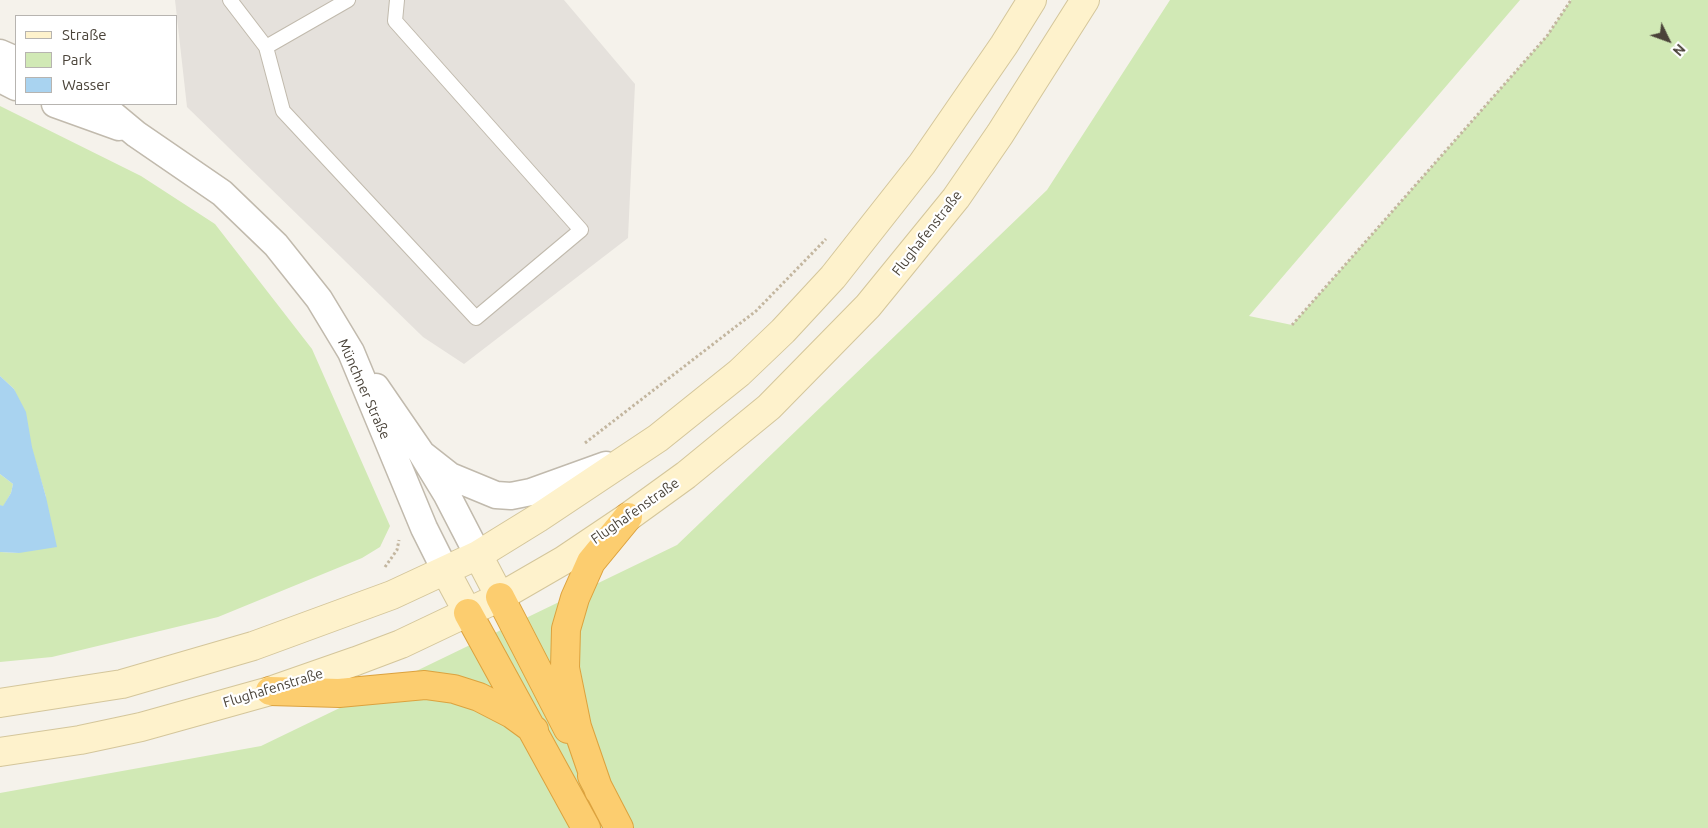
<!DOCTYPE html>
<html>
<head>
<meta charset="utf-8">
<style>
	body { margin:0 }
	#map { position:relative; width:1708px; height:828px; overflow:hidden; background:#f5f2eb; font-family:Ubuntu,sans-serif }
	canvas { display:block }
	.legend { position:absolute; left:15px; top:15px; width:162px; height:90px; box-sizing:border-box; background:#fff; border:1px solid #b7b4b0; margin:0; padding:6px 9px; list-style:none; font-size:15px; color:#4a4339 }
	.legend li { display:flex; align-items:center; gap:10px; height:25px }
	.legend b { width:25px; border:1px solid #b7b4b0 }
	.north { position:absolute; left:1643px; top:15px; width:50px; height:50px; -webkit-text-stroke:4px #fff; paint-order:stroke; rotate:132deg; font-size:14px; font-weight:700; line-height:20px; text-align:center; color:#4a4339 }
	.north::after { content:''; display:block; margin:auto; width:18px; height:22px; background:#4a4339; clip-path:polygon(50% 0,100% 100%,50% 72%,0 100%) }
</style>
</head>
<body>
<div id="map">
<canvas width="1708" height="828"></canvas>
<ul class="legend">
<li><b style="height:6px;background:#fef2cc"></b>Straße</li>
<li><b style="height:14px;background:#d1e9b5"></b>Park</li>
<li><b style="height:14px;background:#a9d3f0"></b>Wasser</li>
</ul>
<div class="north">N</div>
</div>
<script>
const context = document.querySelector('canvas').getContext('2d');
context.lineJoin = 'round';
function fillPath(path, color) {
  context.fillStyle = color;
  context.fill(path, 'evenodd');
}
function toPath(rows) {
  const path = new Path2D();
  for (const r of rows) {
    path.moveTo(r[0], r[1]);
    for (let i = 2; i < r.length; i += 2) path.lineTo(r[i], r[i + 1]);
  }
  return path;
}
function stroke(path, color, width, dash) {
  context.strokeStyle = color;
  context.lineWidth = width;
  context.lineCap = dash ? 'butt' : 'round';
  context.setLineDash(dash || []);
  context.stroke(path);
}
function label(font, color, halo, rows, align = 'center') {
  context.font = font + ' Ubuntu,sans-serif';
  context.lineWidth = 4.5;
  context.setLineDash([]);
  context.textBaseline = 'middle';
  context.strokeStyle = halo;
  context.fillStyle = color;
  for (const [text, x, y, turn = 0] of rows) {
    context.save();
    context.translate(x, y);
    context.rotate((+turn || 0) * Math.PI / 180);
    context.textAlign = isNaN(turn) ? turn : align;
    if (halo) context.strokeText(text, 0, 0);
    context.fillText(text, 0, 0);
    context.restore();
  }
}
const industrial = toPath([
	[175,0,564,0,635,84,628,238,464,364,423,337,187,107]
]);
const green = toPath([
	[1170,0,1520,0,1249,316,1292,325,1547,36,1571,0,1708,0,1708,828,0,828,0,793,261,746,677,545,1047,190],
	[0,106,141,176,215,224,312,349,390,526,380,547,362,558,218,617,52,657,0,662,0,552,19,553,46,497,14,389,0,376],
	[0,474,13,484,11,493,3,507,0,505]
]);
const water = toPath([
	[0,376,14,389,26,412,32,447,46,497,57,547,19,553,0,552,0,505,3,506,11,493,13,484,0,474]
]);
const path = toPath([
	[1292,325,1547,36,1571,0],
	[585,443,756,311,826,239],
	[385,567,397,550,399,540]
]);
const service = toPath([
	[230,0,266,47],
	[348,0,266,47,283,111,476,318,581,230,395,21,397,0]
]);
const minor = toPath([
	[0,53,16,60],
	[0,79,16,87],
	[55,104,119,127],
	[100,104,136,134,222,193,276,245,319,299,351,352,424,528,446,572],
	[376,387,422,454,447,495,478,555],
	[422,454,450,476,496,495,511,496,531,492,606,465]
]);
const secondary = toPath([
	[478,555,500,597],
	[446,572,468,613],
	[0,703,122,684,253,646,392,595,478,555,538,518,658,438,739,373,783,331,833,277,922,164,1004,45,1032,0],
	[0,752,80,740,141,727,270,691,356,661,401,644,500,597,564,560,628,517,686,475,769,407,868,306,956,198,1000,134,1085,0]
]);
const motorway = toPath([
	[500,597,568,729],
	[468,613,586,828],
	[270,691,339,693,425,685,454,689,479,697,512,714,534,730],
	[592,776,619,828],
	[599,791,577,727,565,668,566,629,575,598,591,562,628,517]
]);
const streetNames = [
	["Flughafenstraße",927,233,-52],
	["Münchner Straße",364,389,66],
	["Flughafenstraße",635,511,-35],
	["Flughafenstraße",273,688,-17]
];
fillPath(industrial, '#e5e1dc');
fillPath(green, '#d1e9b5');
fillPath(water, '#a9d3f0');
stroke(service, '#c1baad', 16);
stroke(minor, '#c1baad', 29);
stroke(secondary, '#d4c69b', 30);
stroke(motorway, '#dca23e', 30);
stroke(path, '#c3b69f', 3, [2.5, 2.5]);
stroke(service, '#fff', 14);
stroke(minor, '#fff', 26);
stroke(secondary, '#fef2cc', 28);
stroke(motorway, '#fccd6f', 28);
label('14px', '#4a4339', '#fff', streetNames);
</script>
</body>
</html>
